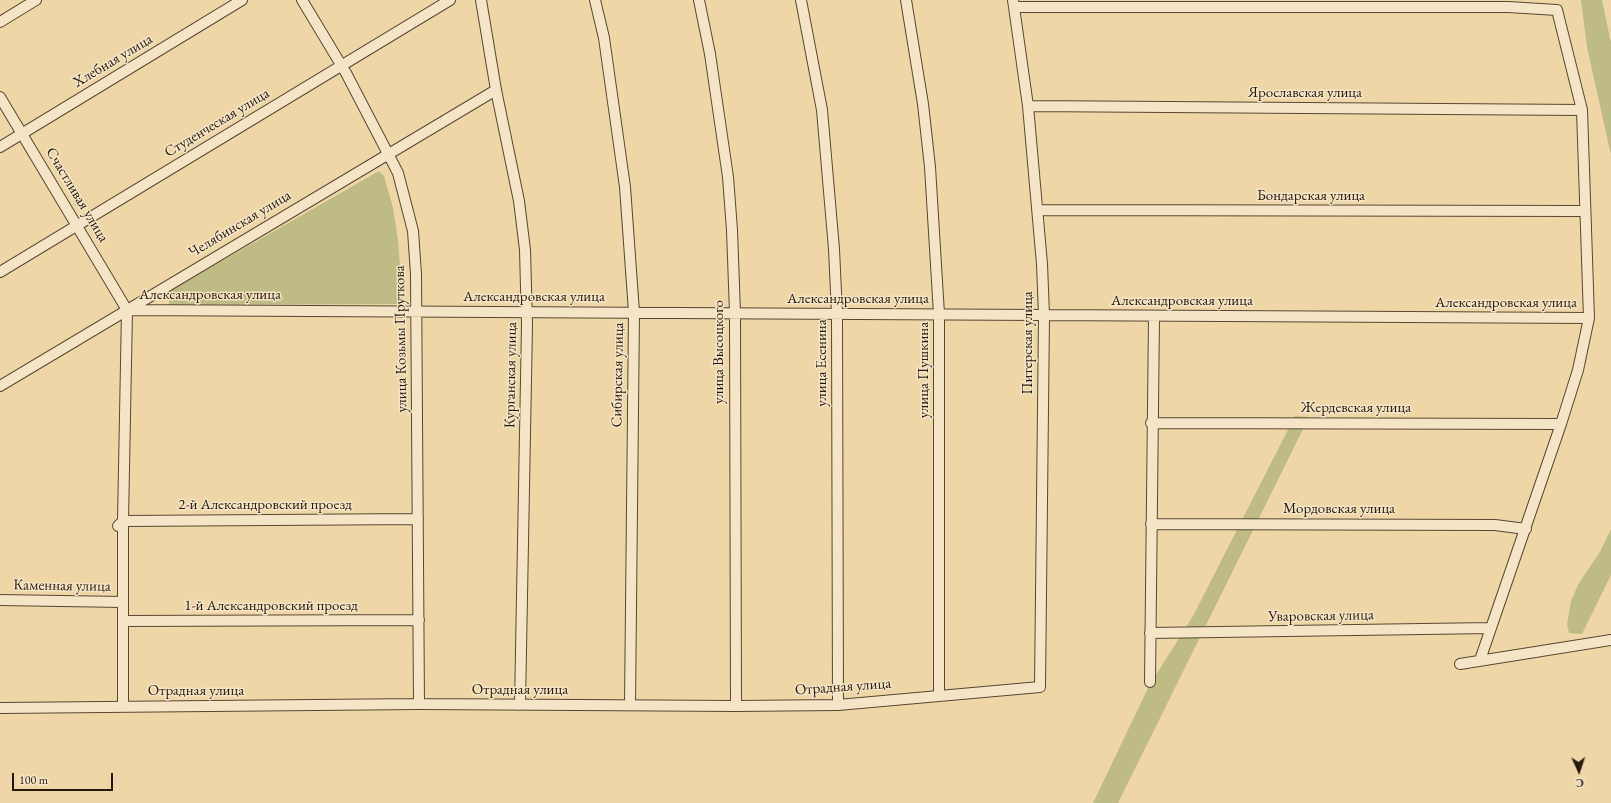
<!DOCTYPE html>
<html>
<head>
<meta charset="utf-8">
<style>
	body { margin:0 }
	#map { position:relative; width:1611px; height:803px; overflow:hidden; background:#efd6a7; font-family:"EB Garamond",serif }
	canvas { display:block }
	.north { position:absolute; left:1559px; top:751px; width:40px; height:40px; -webkit-text-stroke:3px #f5e4c6; paint-order:stroke; rotate:177deg; font-size:11px; font-weight:700; line-height:16px; text-align:center; color:#25190c }
	.north::after { content:''; display:block; margin:auto; width:14px; height:18px; background:#25190c; clip-path:polygon(50% 0,100% 100%,50% 72%,0 100%) }
	.scale { position:absolute; left:12px; top:773px; width:101px; height:18px; box-sizing:border-box; border:2px solid #25190c; border-top:0; padding-left:5px; font-size:12px; line-height:14px; white-space:nowrap; color:#25190c; -webkit-text-stroke:3px #f5e4c6; paint-order:stroke }
</style>
</head>
<body>
<div id="map">
<canvas width="1611" height="803"></canvas>
<div class="north">С</div>
<div class="scale">100 m</div>
</div>
<script>
const context = document.querySelector('canvas').getContext('2d');
context.lineJoin = 'round';
function fillPath(path, color) {
  context.fillStyle = color;
  context.fill(path, 'evenodd');
}
function toPath(rows) {
  const path = new Path2D();
  for (const r of rows) {
    path.moveTo(r[0], r[1]);
    for (let i = 2; i < r.length; i += 2) path.lineTo(r[i], r[i + 1]);
  }
  return path;
}
function stroke(path, color, width, dash) {
  context.strokeStyle = color;
  context.lineWidth = width;
  context.lineCap = dash ? 'butt' : 'round';
  context.setLineDash(dash || []);
  context.stroke(path);
}
function label(font, color, halo, rows, align = 'center') {
  context.font = font + ' "EB Garamond",serif';
  context.lineWidth = 3;
  context.setLineDash([]);
  context.textBaseline = 'middle';
  context.strokeStyle = halo;
  context.fillStyle = color;
  for (const [text, x, y, turn = 0] of rows) {
    context.save();
    context.translate(x, y);
    context.rotate((+turn || 0) * Math.PI / 180);
    context.textAlign = isNaN(turn) ? turn : align;
    if (halo) context.strokeText(text, 0, 0);
    context.fillText(text, 0, 0);
    context.restore();
  }
}
const green = toPath([
	[1581,0,1602,0,1611,43,1611,155,1587,47],
	[379,171,384,176,393,208,398,240,403,304,170,305,166,293],
	[1295,416,1309,417,1118,803,1093,803,1149,686,1193,616],
	[1611,529,1611,575,1582,634,1569,633,1567,625,1571,601,1579,583,1600,552]
]);
const minor = toPath([
	[302,0,346,73,398,173,413,231,416,274,419,704],
	[481,0,496,90,519,201,525,250,527,325,520,705],
	[595,0,604,38,625,187,634,312,630,705],
	[699,0,710,54,728,177,732,230,735,313,736,706],
	[801,0,822,110,834,249,837,314,838,705],
	[906,0,923,104,930,167,939,314,939,695],
	[1014,7,1508,7,1557,10,1582,110,1589,318,1578,370,1561,424,1480,660],
	[0,22,36,0],
	[0,97,127,310,123,521,123,707],
	[1028,106,1582,110],
	[0,147,242,0],
	[1038,210,1584,211],
	[0,272,450,0],
	[127,310,1589,318],
	[0,386,496,90],
	[1151,423,1561,424],
	[1151,524,1495,525,1526,529],
	[118,526,123,521,418,519],
	[0,600,123,602],
	[123,621,419,620],
	[1150,633,1491,628],
	[1460,664,1611,640],
	[1150,682,1154,316],
	[0,708,419,704,736,706,838,705,1040,687,1044,315,1042,264,1028,106,1013,0]
]);
const streetNames = [
	["Хлебная улица",113,61,-31],
	["Ярославская улица",1305,93],
	["Студенческая улица",217,123,-31],
	["Счастливая улица",77,195,59],
	["Бондарская улица",1311,196],
	["Челябинская улица",240,224,-31],
	["Александровская улица",210,295],
	["Александровская улица",534,297],
	["Александровская улица",858,299],
	["Александровская улица",1182,301],
	["Александровская улица",1506,303],
	["улица Козьмы Пруткова",401,339,-91],
	["Питерская улица",1028,343,-90],
	["улица Высоцкого",719,352,-90],
	["улица Есенина",822,363,-90],
	["улица Пушкина",924,370,-90],
	["Курганская улица",511,375,-89],
	["Сибирская улица",618,375,-89],
	["Жердевская улица",1356,408],
	["2-й Александровский проезд",265,505],
	["Мордовская улица",1339,509],
	["Каменная улица",62,586,1],
	["1-й Александровский проезд",271,606],
	["Уваровская улица",1321,616,-1],
	["Отрадная улица",843,687,-4],
	["Отрадная улица",520,690],
	["Отрадная улица",196,691]
];
fillPath(green, '#bebc84');
stroke(minor, '#584833', 12);
stroke(minor, '#f5e4c6', 10);
label('15px', '#25190c', '#f5e4c6', streetNames);
</script>
</body>
</html>
